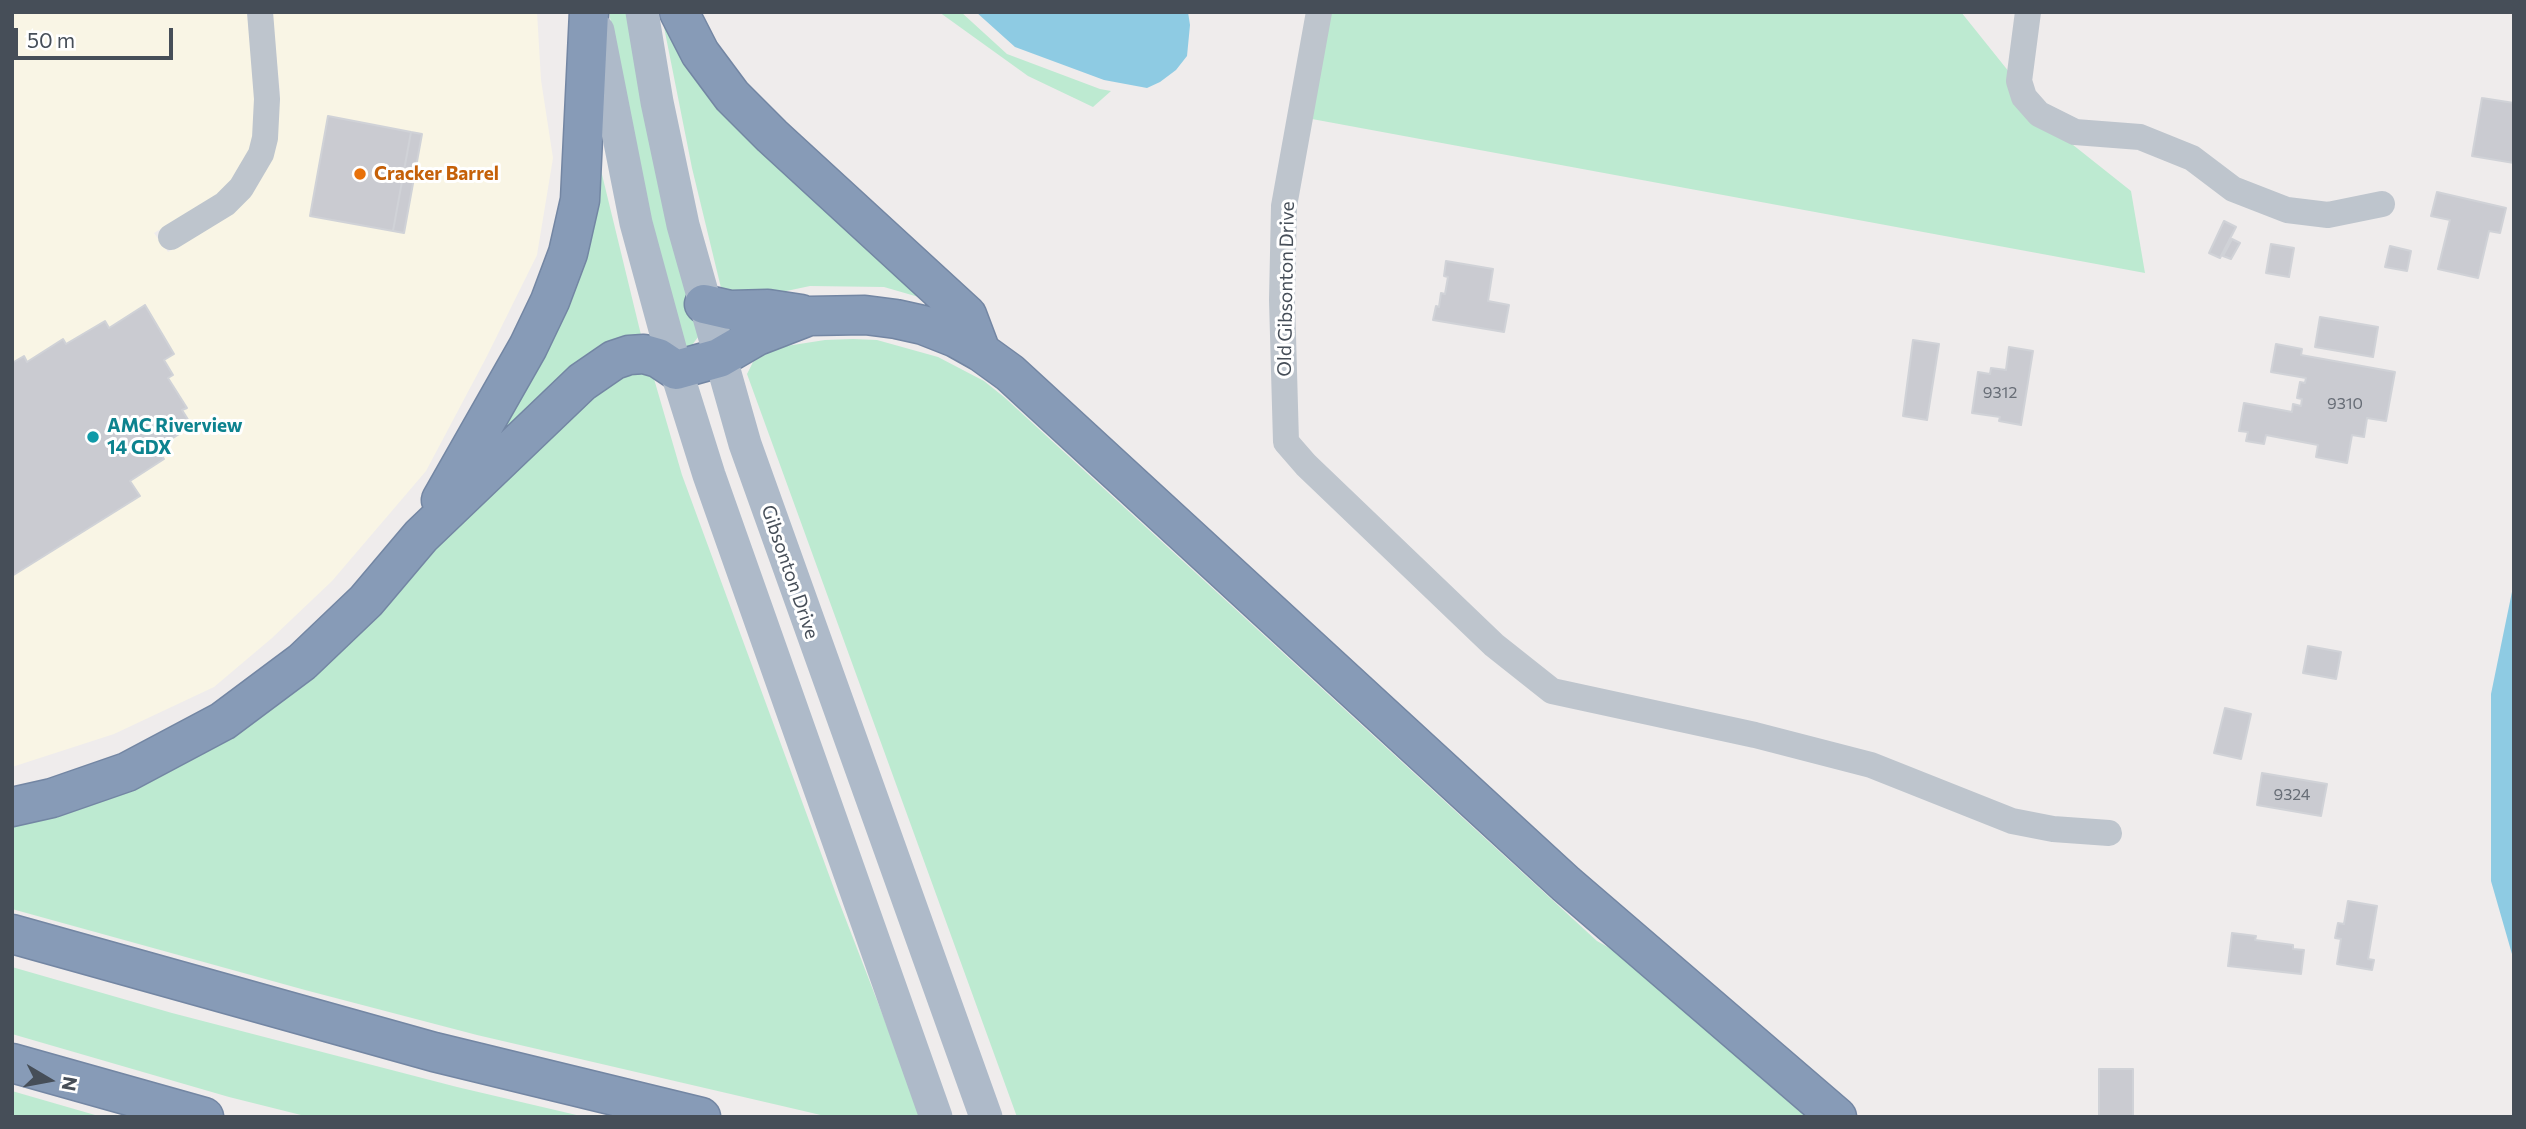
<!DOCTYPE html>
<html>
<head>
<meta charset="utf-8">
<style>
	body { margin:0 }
	#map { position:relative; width:2526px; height:1129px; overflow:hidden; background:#efecec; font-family:Commissioner,sans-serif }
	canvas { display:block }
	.frame { position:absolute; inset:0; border:14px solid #464e58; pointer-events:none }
	.north { position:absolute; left:14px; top:1045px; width:70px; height:70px; -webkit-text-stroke:5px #fff; paint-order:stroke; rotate:100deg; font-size:19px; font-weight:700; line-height:28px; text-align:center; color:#464e58 }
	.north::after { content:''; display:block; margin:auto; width:24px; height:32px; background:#464e58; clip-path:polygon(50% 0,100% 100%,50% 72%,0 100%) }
	.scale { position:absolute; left:14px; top:28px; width:159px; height:32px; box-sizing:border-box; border:4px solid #464e58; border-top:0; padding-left:9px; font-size:21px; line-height:24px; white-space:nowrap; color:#464e58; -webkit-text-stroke:5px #fff; paint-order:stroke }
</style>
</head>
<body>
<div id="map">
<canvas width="2526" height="1129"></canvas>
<div class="frame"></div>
<div class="north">N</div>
<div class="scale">50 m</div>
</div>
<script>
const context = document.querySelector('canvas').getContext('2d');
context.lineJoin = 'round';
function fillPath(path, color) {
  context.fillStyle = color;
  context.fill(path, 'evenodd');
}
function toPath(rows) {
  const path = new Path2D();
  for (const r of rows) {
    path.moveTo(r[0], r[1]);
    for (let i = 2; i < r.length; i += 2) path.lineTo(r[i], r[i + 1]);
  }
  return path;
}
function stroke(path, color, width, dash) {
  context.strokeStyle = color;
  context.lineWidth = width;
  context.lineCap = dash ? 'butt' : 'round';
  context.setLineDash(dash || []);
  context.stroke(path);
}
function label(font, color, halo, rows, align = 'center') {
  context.font = font + ' Commissioner,sans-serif';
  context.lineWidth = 6;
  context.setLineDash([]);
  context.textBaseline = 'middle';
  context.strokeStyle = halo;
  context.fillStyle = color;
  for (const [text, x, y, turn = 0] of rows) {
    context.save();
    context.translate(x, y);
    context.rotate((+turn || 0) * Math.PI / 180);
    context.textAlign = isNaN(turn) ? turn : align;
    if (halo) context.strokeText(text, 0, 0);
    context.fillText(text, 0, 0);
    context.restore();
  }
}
const commercial = toPath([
	[12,12,247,12,255,93,253,136,249,151,231,182,217,195,154,233,168,252,216,224,252,194,273,157,277,140,280,93,272,12,537,12,541,80,553,158,537,255,487,356,426,471,332,581,272,638,214,687,114,734,12,767]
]);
const green = toPath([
	[609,12,627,12,698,337,687,352,643,194],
	[939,12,961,12,1007,54,1100,89,1111,91,1093,107,1028,76],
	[1331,12,1961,12,2058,133,2131,191,2145,273,1312,119],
	[673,24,929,300,884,287,810,286,758,297,722,292,692,168,664,27],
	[597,154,642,339,476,473],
	[853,339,877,340,938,357,984,381,1004,397,1597,941,1693,995,1829,1117,1017,1117,747,374,753,362,766,353,780,347,825,340],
	[619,370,652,372,682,475,836,894,922,1117,829,1117,808,1112,477,1035,305,990,12,909,12,816,146,772],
	[12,967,172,1013,457,1087,585,1117,309,1117,229,1097,12,1034],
	[12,1091,102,1117,12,1117]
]);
const water = toPath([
	[976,12,1188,12,1190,25,1187,56,1176,70,1160,82,1147,88,1104,80,1015,47],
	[2514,582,2514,961,2491,881,2491,694]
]);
const building = toPath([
	[2482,98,2514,103,2514,163,2472,156,2482,98],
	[328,116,411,132,393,231,310,216,328,116],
	[411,132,422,134,404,233,393,231,411,132],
	[2437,192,2506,208,2500,233,2489,231,2478,278,2438,269,2450,220,2431,216,2437,192],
	[2224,221,2236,227,2220,258,2209,253,2224,221],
	[2232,239,2240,243,2231,259,2223,256,2232,239],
	[2271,244,2294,248,2289,277,2266,273,2271,244],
	[2390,246,2411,251,2407,271,2385,267,2390,246],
	[1446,261,1493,269,1488,301,1509,305,1504,332,1433,320,1436,306,1439,307,1441,293,1445,294,1448,277,1444,276,1446,261],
	[145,305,174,354,164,360,173,375,168,378,187,408,182,410,192,426,157,448,164,459,130,481,140,496,12,576,12,363,24,356,27,362,63,339,66,344,105,321,109,328,145,305],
	[2320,317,2378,327,2373,357,2315,347,2320,317],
	[1913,340,1939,344,1927,420,1903,416,1913,340],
	[2276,344,2302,349,2301,355,2395,372,2386,421,2367,418,2364,437,2352,435,2347,463,2316,457,2318,445,2266,435,2264,444,2246,441,2248,432,2239,431,2244,403,2292,412,2293,404,2301,406,2302,399,2297,398,2300,382,2305,383,2306,378,2271,372,2276,344],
	[2009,347,2033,351,2021,425,1999,421,2000,417,1972,413,1978,372,1990,374,1991,368,2006,370,2009,347],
	[2308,646,2341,652,2336,679,2303,673,2308,646],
	[2225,708,2251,714,2241,759,2214,753,2225,708],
	[2262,773,2327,784,2321,816,2257,805,2262,773],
	[2348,901,2377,906,2368,959,2374,960,2372,970,2337,964,2341,939,2335,938,2338,923,2344,924,2348,901],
	[2232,933,2256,936,2255,940,2293,945,2293,949,2304,950,2301,974,2228,966,2232,933],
	[2099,1069,2133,1069,2133,1117,2099,1117,2099,1069]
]);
const minor = toPath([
	[1319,12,1284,206,1282,300,1286,442,1306,465,1494,645,1552,691,1755,735,1871,765,2012,821,2053,829,2109,833],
	[2028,12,2019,81,2024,97,2039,114,2075,132,2140,137,2192,158,2233,189,2287,210,2328,215,2382,204],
	[171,237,225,204,241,188,261,154,265,138,267,99,260,12]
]);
const major = toPath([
	[642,12,657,102,683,225,745,444,986,1117],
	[598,31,636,223,676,370,709,475,936,1117]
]);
const highway = toPath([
	[679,12,700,53,732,96,772,136,967,315,981,352],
	[704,304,730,310,768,309,801,314],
	[441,500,528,347,550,301,568,253,580,200,589,12],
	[12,807,52,798,127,772,223,721,302,662,366,601,421,536,582,382,614,360,629,355,644,354,658,358,676,370,719,358,757,336,809,316,865,315,896,319,923,325,956,338,981,352,1010,373,1566,884,1837,1117],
	[12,934,434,1052,701,1117],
	[12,1063,204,1117]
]);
const markers = [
	[360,174,7,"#e8710a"],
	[93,437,7,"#0f9aa8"]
];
const numberNames = [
	["9312",2000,393],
	["9310",2345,404],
	["9324",2292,795]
];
const foodNames = [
	["Cracker Barrel",374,174]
];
const streetNames = [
	["Old Gibsonton Drive",1286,289,-89],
	["Gibsonton Drive",790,572,71]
];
const cultureNames = [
	["AMC Riverview",107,426],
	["14 GDX",107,448]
];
fillPath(commercial, '#f9f5e5');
fillPath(green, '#bdead1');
fillPath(water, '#8ecbe3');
fillPath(building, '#cacbd1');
stroke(building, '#d0d2d7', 2);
stroke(highway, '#7386a3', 41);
stroke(minor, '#bec5cd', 26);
stroke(major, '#aebac9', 33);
stroke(highway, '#879bb7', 38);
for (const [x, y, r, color] of markers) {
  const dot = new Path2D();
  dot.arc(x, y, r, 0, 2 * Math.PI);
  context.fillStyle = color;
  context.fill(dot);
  stroke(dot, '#fff', 2.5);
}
label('16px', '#676d76', null, numberNames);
label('bold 19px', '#c56008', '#fff', foodNames, 'left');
label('19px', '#464e58', '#fff', streetNames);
label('bold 19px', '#0d838f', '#fff', cultureNames, 'left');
</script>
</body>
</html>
